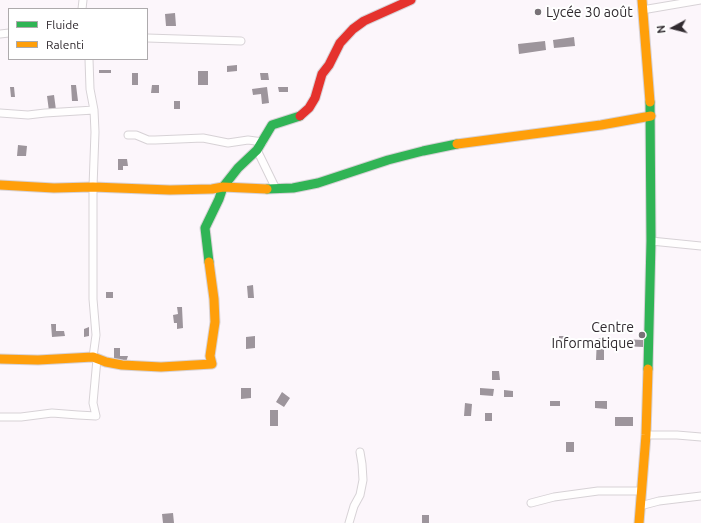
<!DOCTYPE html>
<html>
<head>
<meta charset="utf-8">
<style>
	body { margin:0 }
	#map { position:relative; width:701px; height:523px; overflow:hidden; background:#fcf6fb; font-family:Ubuntu,sans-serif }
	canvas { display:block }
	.legend { position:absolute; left:8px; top:8px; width:140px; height:52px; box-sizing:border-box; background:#fff; border:1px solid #adaaac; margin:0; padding:5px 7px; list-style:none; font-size:12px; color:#312b30 }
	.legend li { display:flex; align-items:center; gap:8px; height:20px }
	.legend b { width:20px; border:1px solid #adaaac }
	.north { position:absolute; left:653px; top:8px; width:40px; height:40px; -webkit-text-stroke:3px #fff; paint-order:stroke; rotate:263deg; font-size:11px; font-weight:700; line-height:16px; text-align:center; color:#312b30 }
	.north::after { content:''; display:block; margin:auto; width:14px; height:18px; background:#312b30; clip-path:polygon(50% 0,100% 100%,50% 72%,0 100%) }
</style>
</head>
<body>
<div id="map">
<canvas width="701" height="523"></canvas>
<ul class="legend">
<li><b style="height:5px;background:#30b455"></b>Fluide</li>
<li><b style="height:5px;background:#ff9f0a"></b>Ralenti</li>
</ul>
<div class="north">N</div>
</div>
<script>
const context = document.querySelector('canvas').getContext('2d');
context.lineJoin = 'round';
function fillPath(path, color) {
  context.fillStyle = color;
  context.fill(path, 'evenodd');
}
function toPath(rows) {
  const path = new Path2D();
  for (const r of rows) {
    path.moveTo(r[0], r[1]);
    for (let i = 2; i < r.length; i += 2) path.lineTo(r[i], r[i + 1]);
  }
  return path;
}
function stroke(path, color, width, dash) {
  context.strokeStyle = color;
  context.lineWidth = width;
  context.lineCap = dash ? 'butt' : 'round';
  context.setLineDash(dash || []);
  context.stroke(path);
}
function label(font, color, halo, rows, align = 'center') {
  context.font = font + ' Ubuntu,sans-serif';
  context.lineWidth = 4;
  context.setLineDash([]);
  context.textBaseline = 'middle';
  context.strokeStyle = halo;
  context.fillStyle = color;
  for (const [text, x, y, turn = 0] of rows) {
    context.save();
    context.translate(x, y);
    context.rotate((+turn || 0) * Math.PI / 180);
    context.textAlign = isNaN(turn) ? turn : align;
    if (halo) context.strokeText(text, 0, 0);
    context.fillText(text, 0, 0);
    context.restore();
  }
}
const building = toPath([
	[175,13,176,26,166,26,165,14],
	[574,37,575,46,554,48,553,40],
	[545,41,546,50,519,54,518,44],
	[237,65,237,71,227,72,227,66],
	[99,70,111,70,111,73,99,73],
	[198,71,208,71,208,85,198,85],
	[132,73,138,73,138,85,132,85],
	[260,73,268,73,269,80,261,80],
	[71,85,76,85,78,101,72,101],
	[152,85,159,85,159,93,151,93],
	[10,87,14,87,15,97,11,97],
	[267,87,269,103,262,104,261,94,253,95,252,89],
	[278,87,288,87,288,92,279,92],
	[54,95,56,110,49,111,47,96],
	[174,101,180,101,180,109,174,109],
	[18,145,27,146,26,156,17,156],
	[118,159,127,159,128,166,123,166,123,170,118,170],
	[253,285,254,298,248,298,247,286],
	[106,292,113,292,113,298,106,298],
	[177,307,182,307,183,328,177,329,177,323,174,323,173,315,178,314],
	[51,324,56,324,56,331,64,331,65,336,52,337],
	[89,327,89,336,84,337,84,329],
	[255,336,255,348,246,349,246,337],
	[559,336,570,336,570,342,559,342],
	[597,338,604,338,604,360,596,360],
	[621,339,643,340,643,347,621,346],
	[114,348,120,348,120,356,128,356,126,362,114,362],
	[492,371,499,371,500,380,492,380],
	[241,388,251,388,251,398,241,399],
	[480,388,494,389,493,396,480,395],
	[504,390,513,391,513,397,504,397],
	[282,392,290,398,284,407,276,402],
	[550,401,560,401,560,406,550,406],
	[595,401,607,401,607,409,595,408],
	[465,403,472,404,471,416,464,416],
	[270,410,278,410,278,426,270,426],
	[485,413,492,413,492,421,485,421],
	[615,417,633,417,633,426,615,426],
	[566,442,574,442,574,452,566,452],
	[173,513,174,523,163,523,162,514],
	[422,515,429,515,429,523,422,523]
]);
const street = toPath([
	[82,9,83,0],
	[642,10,701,0],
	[0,34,9,33],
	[147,38,241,41],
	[89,59,90,89,94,110],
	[0,113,28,115,45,113,94,110,95,132,93,187,93,299,96,335,93,357],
	[128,135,136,135,148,140,155,140,203,138,228,143,248,140,263,142],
	[257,150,276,189],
	[651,241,701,246],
	[0,417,21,417,52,413,78,415,96,416,93,403,97,359],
	[646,435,677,435,701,437],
	[531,503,554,497,598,491,641,491],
	[640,506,659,501,701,496],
	[349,523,354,506,360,495,363,480,362,464,360,452]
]);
const fast = toPath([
	[267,189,293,188,318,183,388,160,423,151,457,144],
	[209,262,205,228,219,199,223,187,238,168,257,150,272,125,300,116],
	[648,369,651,241,650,102]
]);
const slow = toPath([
	[642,0,650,102],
	[457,144,601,125,651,116],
	[0,185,54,188,93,187,170,190,212,189,223,187,267,189],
	[0,359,38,360,93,357,106,362,122,365,161,367,212,364,210,356,215,322,214,299,209,262],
	[639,523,646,435,648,369]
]);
const jam = toPath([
	[300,116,309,108,315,98,322,74,329,65,340,43,353,29,364,21,411,0]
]);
const markers = [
	[538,12,4,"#787277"],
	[642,335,4,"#787277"]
];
const poiNames = [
	["Lycée 30 août",546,12],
	["Centre",634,327,"right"],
	["Informatique",634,343,"right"]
];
fillPath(building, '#9d959c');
stroke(street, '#d7d2d6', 9);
stroke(fast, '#d7d2d6', 11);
stroke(slow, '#d7d2d6', 11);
stroke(jam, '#d7d2d6', 11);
stroke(street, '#fffefe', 7);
stroke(fast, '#30b455', 9);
stroke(slow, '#ff9f0a', 9);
stroke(jam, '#e5322d', 9);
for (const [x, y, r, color] of markers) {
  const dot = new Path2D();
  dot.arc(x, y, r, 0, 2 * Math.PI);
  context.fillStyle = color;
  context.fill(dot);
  stroke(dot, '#fff', 1.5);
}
label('14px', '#312b30', '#fff', poiNames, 'left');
</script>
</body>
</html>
